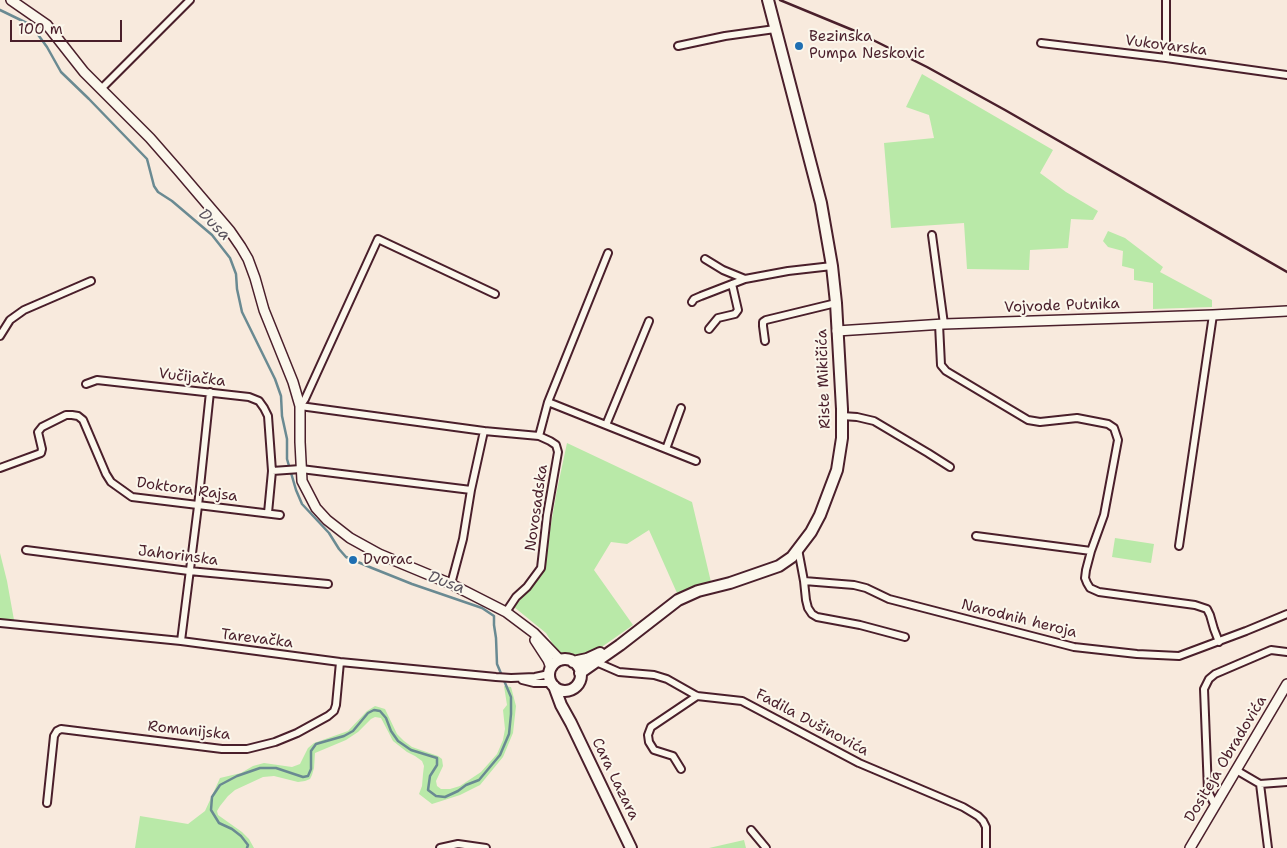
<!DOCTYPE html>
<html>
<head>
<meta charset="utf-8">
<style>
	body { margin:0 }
	#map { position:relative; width:1287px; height:848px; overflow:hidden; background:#f8eadd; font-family:"Shantell Sans",sans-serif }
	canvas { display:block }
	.scale { position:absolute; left:10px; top:20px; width:112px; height:22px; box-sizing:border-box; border:2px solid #4a1f2b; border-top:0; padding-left:6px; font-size:15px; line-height:18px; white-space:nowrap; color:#4a1f2b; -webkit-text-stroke:4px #fbf7ec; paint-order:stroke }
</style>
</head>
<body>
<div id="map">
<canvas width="1287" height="848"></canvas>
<div class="scale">100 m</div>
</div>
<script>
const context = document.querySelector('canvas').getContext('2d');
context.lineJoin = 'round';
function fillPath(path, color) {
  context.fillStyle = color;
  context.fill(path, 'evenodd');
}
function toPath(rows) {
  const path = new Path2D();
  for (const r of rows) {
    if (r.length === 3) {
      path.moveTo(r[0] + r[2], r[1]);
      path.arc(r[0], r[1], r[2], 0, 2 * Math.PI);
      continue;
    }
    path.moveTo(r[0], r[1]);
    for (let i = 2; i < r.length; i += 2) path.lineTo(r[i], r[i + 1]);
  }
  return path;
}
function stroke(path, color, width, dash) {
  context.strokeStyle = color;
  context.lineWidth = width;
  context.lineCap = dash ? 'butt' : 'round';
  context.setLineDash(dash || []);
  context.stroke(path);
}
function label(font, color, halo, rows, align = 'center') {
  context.font = font + ' "Shantell Sans",sans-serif';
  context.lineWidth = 4;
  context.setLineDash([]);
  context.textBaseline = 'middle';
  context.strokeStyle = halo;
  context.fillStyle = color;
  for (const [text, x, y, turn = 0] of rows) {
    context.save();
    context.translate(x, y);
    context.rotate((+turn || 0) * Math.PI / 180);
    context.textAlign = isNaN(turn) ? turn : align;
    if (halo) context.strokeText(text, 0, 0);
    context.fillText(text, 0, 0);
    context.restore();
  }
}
const green = toPath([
	[922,74,1053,150,1040,173,1066,192,1098,211,1093,220,1071,219,1068,248,1030,250,1029,270,967,269,964,223,891,228,884,143,934,138,929,115,906,107],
	[1108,231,1125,238,1163,267,1160,272,1212,300,1212,307,1153,309,1153,283,1134,280,1134,269,1122,266,1123,251,1108,247,1103,241],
	[567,443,692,502,711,582,677,593,649,530,627,544,611,542,594,570,633,625,596,651,579,658,569,655,559,654,546,633,514,607,542,575,557,490],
	[1115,538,1154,544,1151,563,1112,557],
	[0,553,7,581,14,620,0,619],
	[504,686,511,687,516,706,513,733,503,757,480,785,460,795,432,804,419,794,422,786,423,774,424,766,422,761,415,756,407,752,393,741,381,718,375,717,371,719,358,732,346,740,315,753,314,768,312,775,310,779,305,781,298,782,274,776,263,777,235,790,228,796,220,806,217,811,218,815,242,832,249,839,254,848,135,848,140,816,188,824,205,811,220,778,241,773,253,766,264,763,292,767,300,764,308,748,314,743,348,731,367,711,375,706,385,709,397,734,404,741,412,747,438,756,442,759,443,766,436,781,437,786,441,789,450,789,460,786,481,772,497,754,503,740,505,729,503,710,507,705],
	[744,840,746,848,709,848]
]);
const stream = toPath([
	[0,10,31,25,47,47,61,72,89,99,147,159,154,186,158,192,172,201,212,235,230,258,236,274,237,289,242,312,275,379,281,396,282,416,287,439,287,459,296,490,302,504,329,533,339,549,346,557,372,568,412,584,482,608,494,616,494,625,496,638,497,664,511,697,511,714,509,734,500,755,479,780,466,785,458,791,445,797,436,796,428,790,430,776,437,765,437,758,411,750,398,741,391,731,386,718,380,711,374,710,368,713,353,731,344,736,316,744,311,751,311,769,308,776,303,777,276,768,260,768,237,776,220,785,212,797,211,810,219,823,232,829,241,836,248,845,247,848]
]);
const street = toPath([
	[1041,43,1166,58,1287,75],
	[678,46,725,36,775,29],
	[1166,58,1166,0],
	[101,89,190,0],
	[932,235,944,324],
	[705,259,723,270,745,279],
	[495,294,378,239,305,399,300,406,484,431,539,436,550,441,556,445,558,452,547,515,541,568,527,587,516,597,506,612],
	[692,302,694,299,701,296,745,279,788,271,832,266],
	[939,324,941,365,946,371,1028,420,1040,422,1077,418,1108,424,1114,428,1118,440,1104,515,1091,551,976,536],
	[709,329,718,318,735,314,738,310,732,284],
	[0,336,10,320,24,310,91,281],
	[765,341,763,326,763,322,766,320,836,303],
	[86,384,97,380,249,397,259,401,264,408,268,416,272,471,268,513],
	[548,402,696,461],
	[842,416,857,417,874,421,928,453,950,467],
	[606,425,649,321],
	[539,436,548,402,608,253],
	[666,449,681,408],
	[0,468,41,453,42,449,38,432,42,427,66,415,72,415,78,416,83,420,106,474,111,482,132,497,280,515],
	[272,471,301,469,471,490],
	[1179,546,1213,315],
	[798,549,804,581,854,585,866,588,889,599,1074,647,1137,654,1179,656,1246,631,1287,614],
	[26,550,189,571,328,584],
	[1091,551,1086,570,1085,578,1087,583,1090,588,1099,592,1195,605,1207,609,1210,615,1214,629,1219,642],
	[804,581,806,600,808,608,812,614,817,617,860,625,905,637],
	[451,584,463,539,471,490,484,431],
	[0,623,181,641,340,662,496,677,511,678,535,677,549,674],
	[181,641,198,506,210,392],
	[596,662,619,672,654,675,667,679,697,696,742,701,859,763,963,807,978,816,983,821,986,827,986,848],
	[522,680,534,683,551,683],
	[681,769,673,756,654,750,649,742,648,735,651,727,697,696],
	[1236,770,1260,784,1287,782],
	[1260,784,1268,848],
	[47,803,54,736,57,731,61,729,222,749,247,749,275,742,297,733,328,716,334,711,336,705,340,662],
	[1215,806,1208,791,1204,689,1209,679,1215,674,1271,650,1287,652],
	[751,830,766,848],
	[440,848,458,844,486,848]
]);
const secondary = toPath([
	[11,0,47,25,84,72,150,138,178,170,230,231,241,247,248,259,255,278,264,310,293,382,300,406,300,442,302,481,316,508,327,520,350,538,379,554,451,584,506,612,534,633,560,660],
	[837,331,944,324,1213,315,1287,311],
	[535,640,548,660,551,668],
	[1190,848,1287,684]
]);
const primary = toPath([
	[565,675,16],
	[573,662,587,659,600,653],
	[580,673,620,645,678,600,698,591,730,583,779,566,792,557,811,532,820,515,837,470,842,438,842,409,836,303,832,266,821,203,768,0],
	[554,686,561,705,571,723,631,848]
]);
const rail = toPath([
	[780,0,855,31,927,67,1005,110,1287,272]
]);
const markers = [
	[799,46,5,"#1f6fb2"],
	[353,560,5,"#1f6fb2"]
];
const poiNames = [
	["Bezinska",809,37],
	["Pumpa Neskovic",809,54],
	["Dvorac",363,560]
];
const streetNames = [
	["Vukovarska",1166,46,7],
	["Vojvode Putnika",1062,306,-2],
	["Vučijačka",192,378,7],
	["Riste Mikičića",824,379,-92],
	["Doktora Rajsa",187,490,8],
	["Novosadska",537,508,-82],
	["Jahorinska",178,556,7],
	["Narodnih heroja",1019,619,14],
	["Tarevačka",257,639,7],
	["Fadila Dušinovića",812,723,28],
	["Romanijska",189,731,6],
	["Dositeja Obradovića",1226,759,-59],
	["Cara Lazara",615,779,64]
];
const waterNames = [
	["Dusa",214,225,45],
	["Dusa",446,583,20]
];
fillPath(green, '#b9e9a8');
stroke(stream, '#6a8a92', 2.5);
stroke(street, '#4a1f2b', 10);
stroke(secondary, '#4a1f2b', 12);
stroke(primary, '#4a1f2b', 14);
stroke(street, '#fbf7ec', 6);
stroke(secondary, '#fbf7ec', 9);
stroke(primary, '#fbf7ec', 10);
stroke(rail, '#4a1f2b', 2.5);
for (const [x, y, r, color] of markers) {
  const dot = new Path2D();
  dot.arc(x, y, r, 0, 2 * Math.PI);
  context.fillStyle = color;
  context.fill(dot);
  stroke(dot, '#fbf7ec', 2);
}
label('15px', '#4a1f2b', '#fbf7ec', poiNames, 'left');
label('15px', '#4a1f2b', '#fbf7ec', streetNames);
label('italic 16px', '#5a545e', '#fbf7ec', waterNames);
</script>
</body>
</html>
